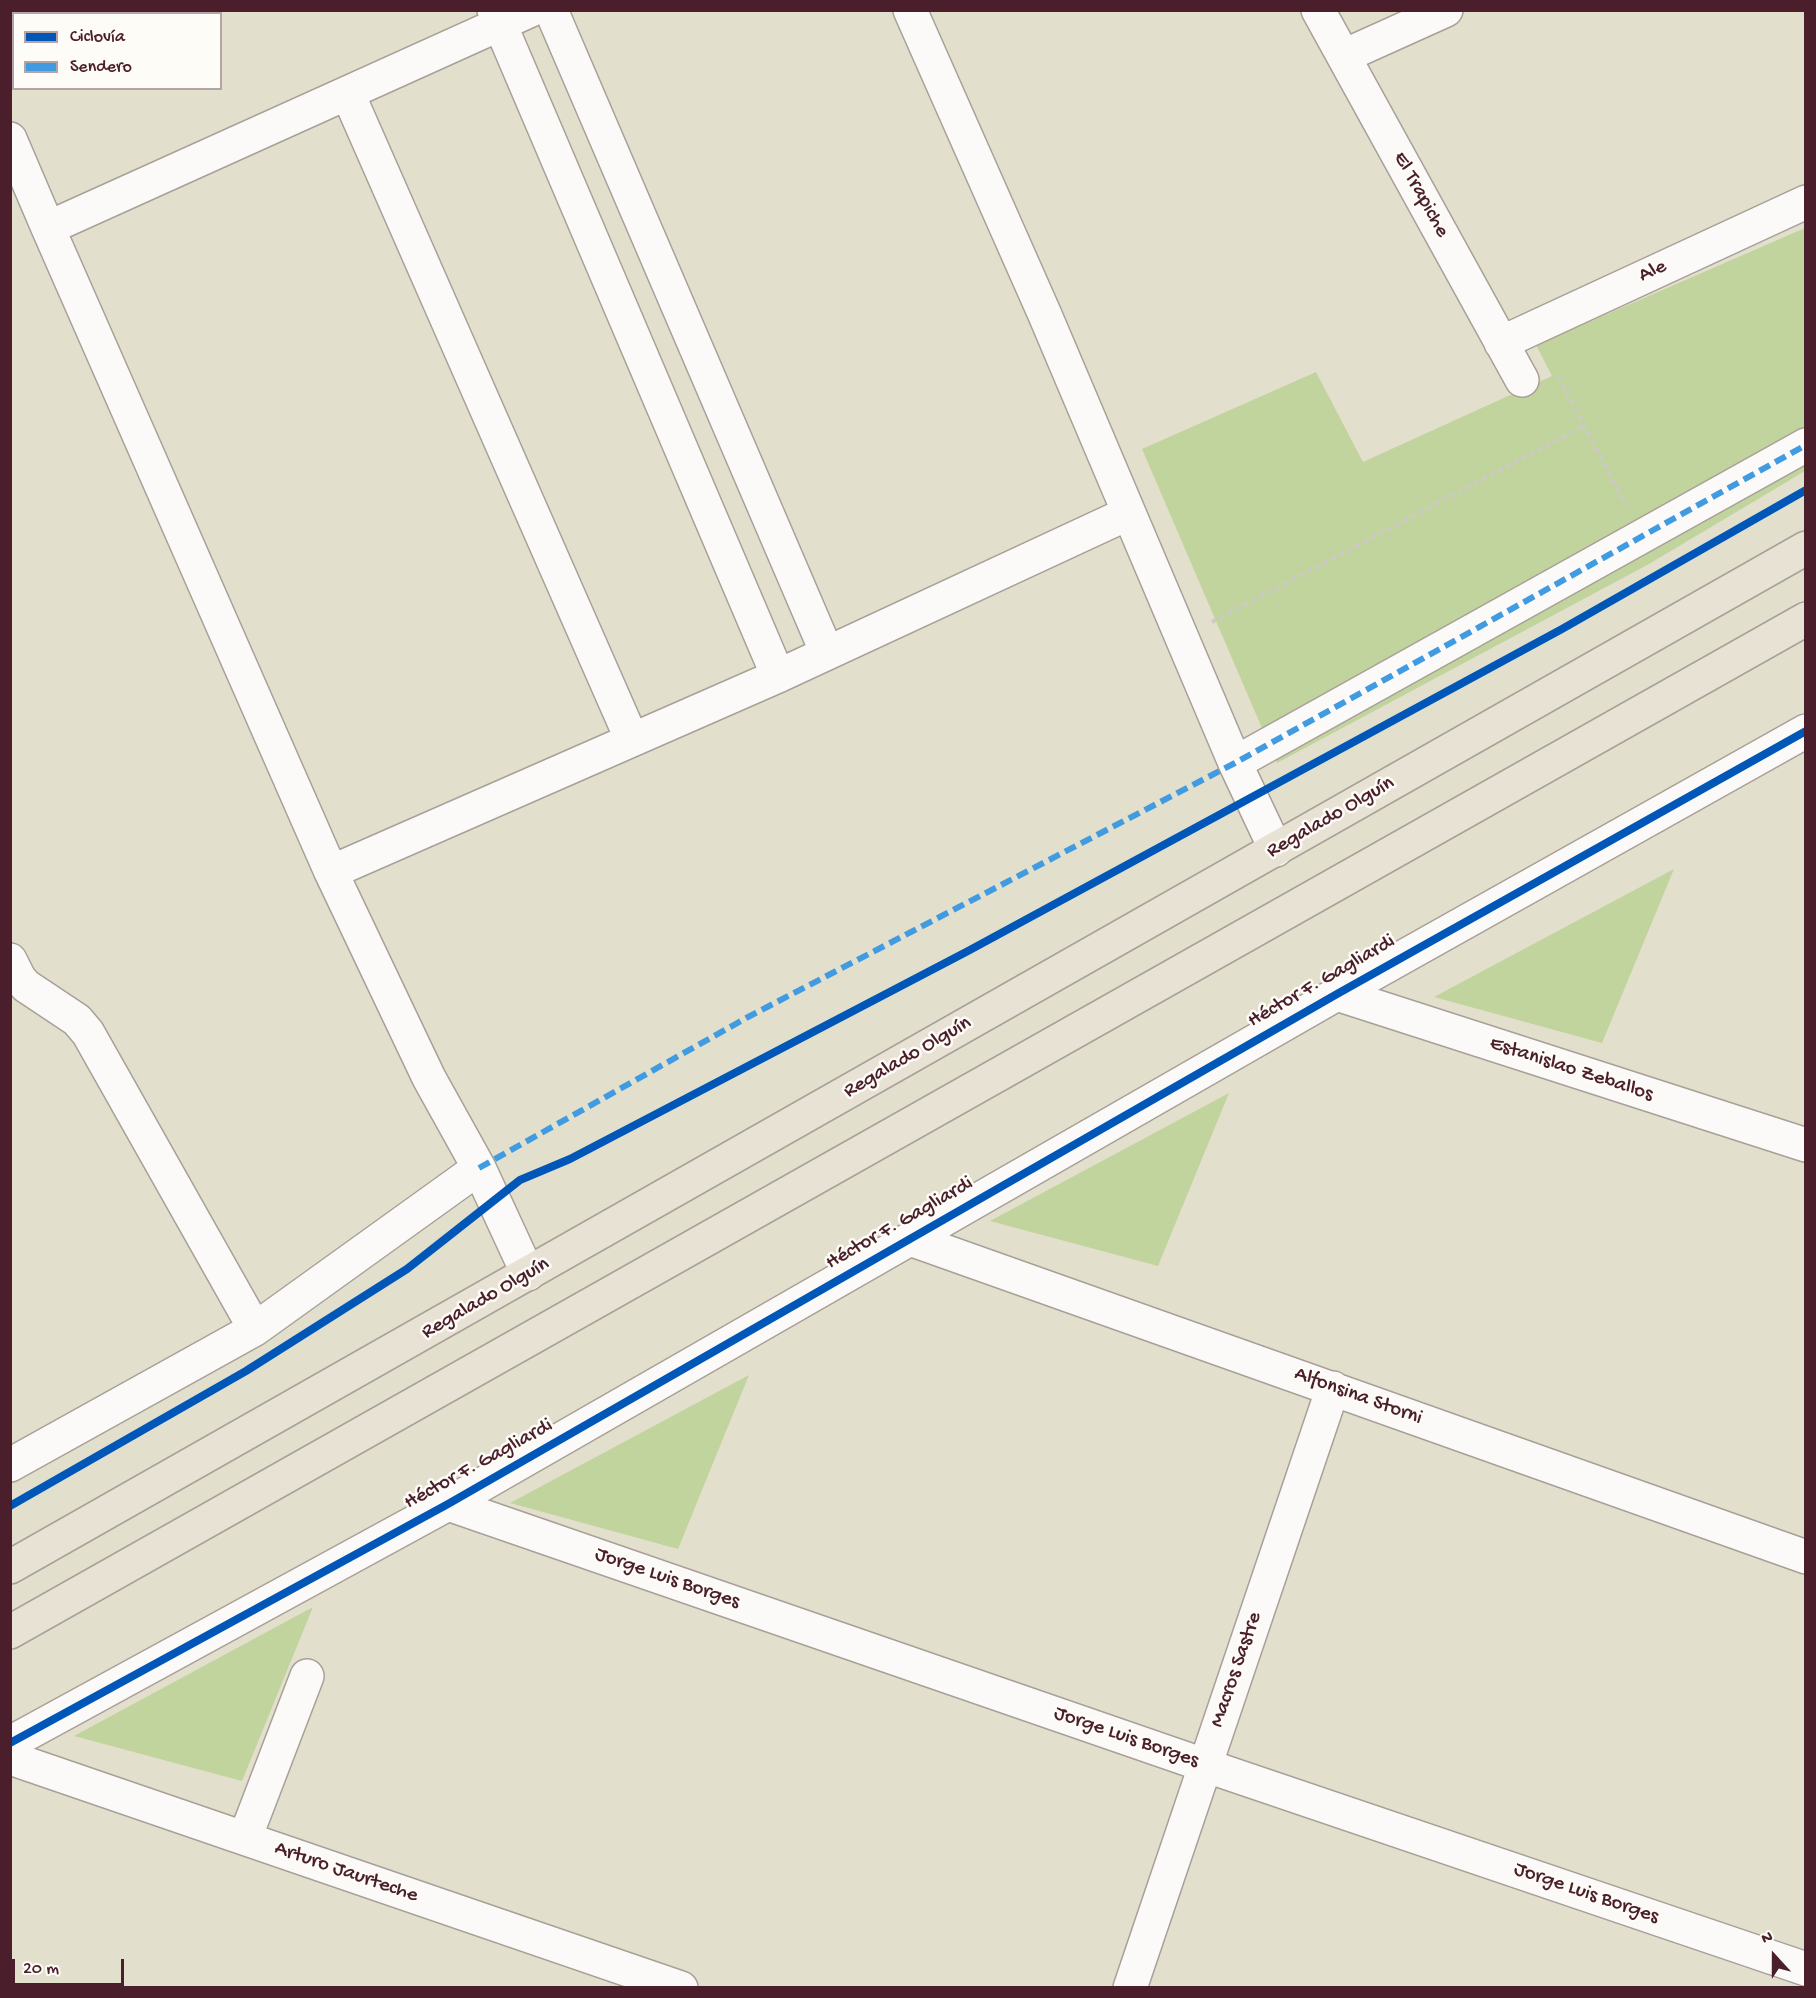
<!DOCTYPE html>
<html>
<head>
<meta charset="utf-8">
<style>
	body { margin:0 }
	#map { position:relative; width:1816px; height:1998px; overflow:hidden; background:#e3dfcd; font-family:"Gochi Hand",sans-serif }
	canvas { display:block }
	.frame { position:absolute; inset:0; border:12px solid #4a1f2b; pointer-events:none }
	.legend { position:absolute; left:12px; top:12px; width:210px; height:78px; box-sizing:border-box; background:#fdfcf7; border:2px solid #b5a4a5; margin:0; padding:8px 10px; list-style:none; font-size:18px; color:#4a1f2b }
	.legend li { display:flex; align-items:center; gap:12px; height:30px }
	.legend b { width:30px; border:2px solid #b5a4a5 }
	.north { position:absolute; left:1744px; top:1926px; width:60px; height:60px; -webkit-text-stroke:4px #fdfcf7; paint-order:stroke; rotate:339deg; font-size:16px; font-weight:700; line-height:24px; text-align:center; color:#4a1f2b }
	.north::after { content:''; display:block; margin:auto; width:21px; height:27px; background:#4a1f2b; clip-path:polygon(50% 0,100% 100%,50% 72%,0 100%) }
	.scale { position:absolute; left:12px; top:1959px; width:112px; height:27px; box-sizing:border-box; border:3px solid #4a1f2b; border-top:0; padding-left:8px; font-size:18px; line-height:21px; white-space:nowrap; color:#4a1f2b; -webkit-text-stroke:4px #fdfcf7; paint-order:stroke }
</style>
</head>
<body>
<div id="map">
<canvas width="1816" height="1998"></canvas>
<div class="frame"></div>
<ul class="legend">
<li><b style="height:8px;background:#0057b8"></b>Ciclovía</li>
<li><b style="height:8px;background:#409be1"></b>Sendero</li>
</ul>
<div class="north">N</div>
<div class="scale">20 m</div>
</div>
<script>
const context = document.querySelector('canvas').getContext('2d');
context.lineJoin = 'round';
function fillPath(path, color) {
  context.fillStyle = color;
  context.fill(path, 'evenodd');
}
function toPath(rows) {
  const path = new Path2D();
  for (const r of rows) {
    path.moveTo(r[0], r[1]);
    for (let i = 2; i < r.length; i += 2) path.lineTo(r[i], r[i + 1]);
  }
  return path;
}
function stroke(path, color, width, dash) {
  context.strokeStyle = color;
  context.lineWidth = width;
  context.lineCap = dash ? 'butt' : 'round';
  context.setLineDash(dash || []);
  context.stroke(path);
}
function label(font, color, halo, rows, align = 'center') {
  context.font = font + ' "Gochi Hand",sans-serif';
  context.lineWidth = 5;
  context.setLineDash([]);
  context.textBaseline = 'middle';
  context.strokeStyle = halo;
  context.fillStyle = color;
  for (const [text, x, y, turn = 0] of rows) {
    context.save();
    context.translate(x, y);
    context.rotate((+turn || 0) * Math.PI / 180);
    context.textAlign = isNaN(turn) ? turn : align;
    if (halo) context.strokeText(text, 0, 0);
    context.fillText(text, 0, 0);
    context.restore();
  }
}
const green = toPath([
	[1805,228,1805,471,1649,564,1277,763,1142,449,1316,372,1363,462,1552,376,1536,345],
	[1674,869,1602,1043,1434,997],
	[1229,1093,1158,1266,990,1221],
	[749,1375,678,1549,510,1503],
	[313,1607,242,1781,74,1736]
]);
const path = toPath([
	[1558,376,1626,505],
	[1212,622,1584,426]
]);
const minor = toPath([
	[494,10,778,676],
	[551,10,827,653],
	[910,10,1045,315,1235,763,1276,850],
	[1318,10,1522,380],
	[1344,56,1446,10],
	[348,94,632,740],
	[10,139,48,228,331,872,429,1078,479,1168,528,1274],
	[48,228,531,10],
	[1501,343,1806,202],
	[1235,763,1806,445],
	[331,872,778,676,1129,513],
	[10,960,19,978,26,986,77,1020,88,1033,255,1329],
	[1337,994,1806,1145],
	[910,1239,1806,1557],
	[10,1465,255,1329,479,1168],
	[448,1504,1204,1765,1806,1969],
	[10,1743,448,1504,1337,994,1806,731],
	[10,1758,681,1988],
	[245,1838,307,1676],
	[1130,1988,1333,1388]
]);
const major = toPath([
	[10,1567,1806,548],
	[10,1632,1806,619]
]);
const quiet = toPath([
	[479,1168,748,1017,1235,763,1806,445]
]);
const cycleway = toPath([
	[10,1506,246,1371,407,1269,520,1180,570,1159,968,951,1562,629,1806,490],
	[10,1743,448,1504,1337,994,1806,731]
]);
const streetNames = [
	["El Trapiche",1420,195,61],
	["Ale",1653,272,-25],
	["Regalado Olguín",1331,818,-30],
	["Héctor F. Gagliardi",1322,982,-30],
	["Regalado Olguín",908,1058,-30],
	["Estanislao Zeballos",1571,1070,18],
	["Héctor F. Gagliardi",900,1224,-30],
	["Regalado Olguín",486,1299,-30],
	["Alfonsina Storni",1358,1397,20],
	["Héctor F. Gagliardi",479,1465,-29],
	["Jorge Luis Borges",667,1579,19],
	["Macros Sastre",1237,1670,-71],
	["Jorge Luis Borges",1126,1738,19],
	["Arturo Jaurteche",346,1873,19],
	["Jorge Luis Borges",1586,1894,19]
];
fillPath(green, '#c1d49d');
stroke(minor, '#a8a098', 36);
stroke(major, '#a8a098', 36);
stroke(path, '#cdc9c5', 4, [4.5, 4.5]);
stroke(minor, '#fbfaf8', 33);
stroke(major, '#e8e2d4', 33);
stroke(quiet, '#409be1', 6, [12, 6]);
stroke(cycleway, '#0057b8', 8);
label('21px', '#4a1f2b', '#fdfcf7', streetNames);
</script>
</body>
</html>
